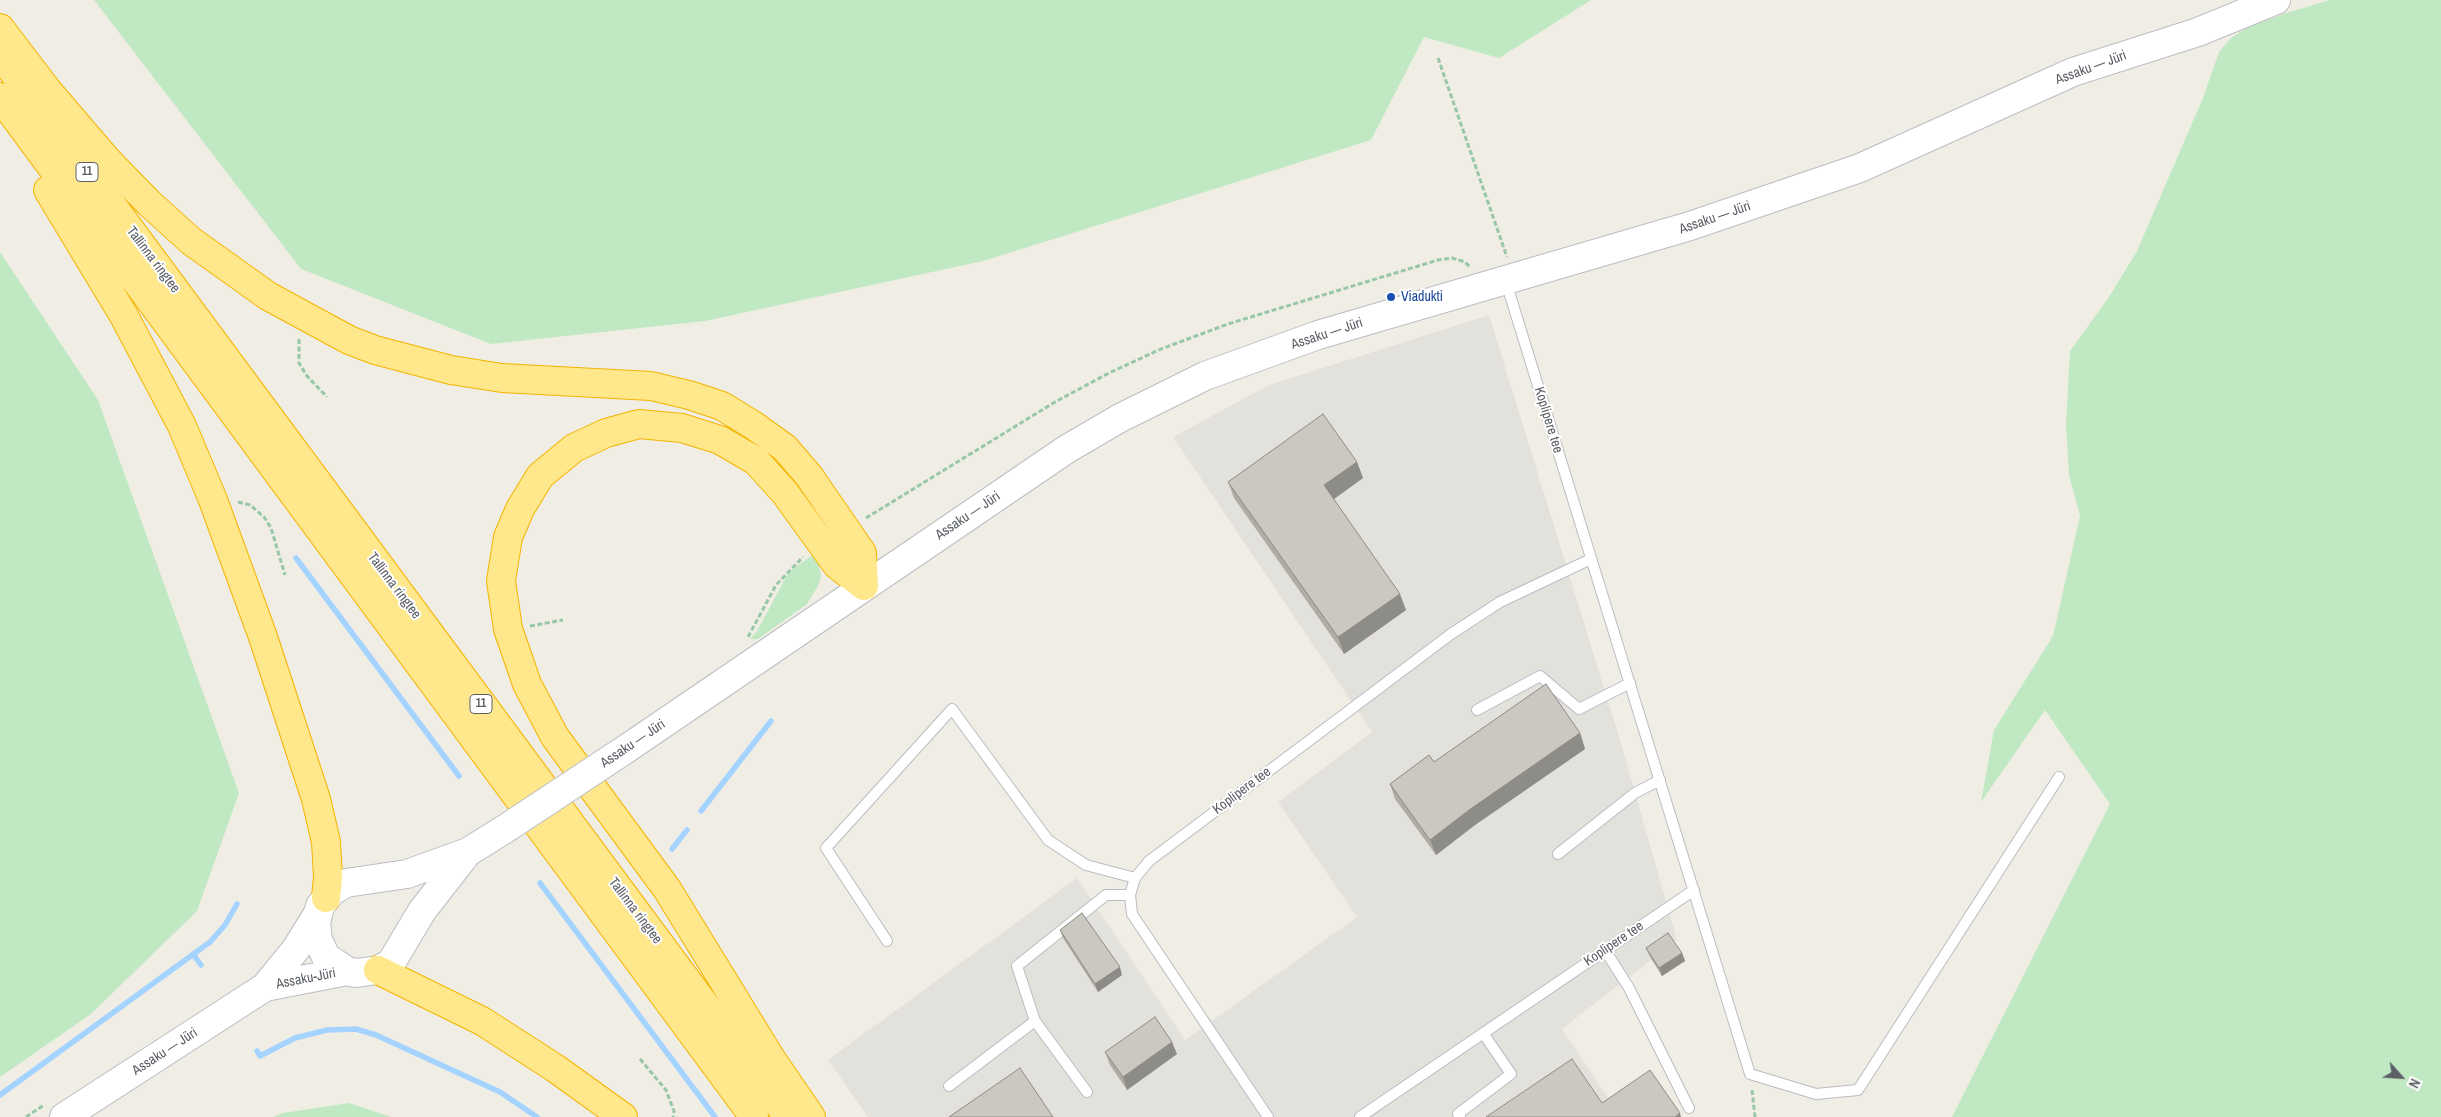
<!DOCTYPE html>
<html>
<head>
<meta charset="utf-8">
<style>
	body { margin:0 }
	#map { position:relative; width:2441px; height:1117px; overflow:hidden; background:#f0eee4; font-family:"Archivo Narrow",sans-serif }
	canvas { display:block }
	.north { position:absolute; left:2376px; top:1052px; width:50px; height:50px; -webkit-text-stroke:4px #fff; paint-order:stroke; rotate:116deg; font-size:14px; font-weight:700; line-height:20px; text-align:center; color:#5c6066 }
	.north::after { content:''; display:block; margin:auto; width:18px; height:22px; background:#5c6066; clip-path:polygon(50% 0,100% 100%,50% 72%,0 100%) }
</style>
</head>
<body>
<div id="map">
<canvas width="2441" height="1117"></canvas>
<div class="north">N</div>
</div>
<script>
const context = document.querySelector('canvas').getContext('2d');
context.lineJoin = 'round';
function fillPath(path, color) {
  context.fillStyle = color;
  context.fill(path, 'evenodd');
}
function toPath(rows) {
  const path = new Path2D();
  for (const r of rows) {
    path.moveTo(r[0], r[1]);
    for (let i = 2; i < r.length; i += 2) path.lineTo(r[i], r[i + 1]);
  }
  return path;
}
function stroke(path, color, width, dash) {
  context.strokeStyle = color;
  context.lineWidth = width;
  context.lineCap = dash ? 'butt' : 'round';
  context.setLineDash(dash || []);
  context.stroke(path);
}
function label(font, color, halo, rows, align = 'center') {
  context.font = font + ' "Archivo Narrow",sans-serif';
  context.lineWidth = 4;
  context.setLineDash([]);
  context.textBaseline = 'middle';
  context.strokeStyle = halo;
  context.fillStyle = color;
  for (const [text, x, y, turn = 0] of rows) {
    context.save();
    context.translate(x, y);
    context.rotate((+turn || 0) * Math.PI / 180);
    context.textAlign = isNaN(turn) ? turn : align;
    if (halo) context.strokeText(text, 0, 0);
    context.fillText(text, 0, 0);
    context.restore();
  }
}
const industrial = toPath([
	[1489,315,1620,740,1677,940,1562,1029,1621,1117,868,1117,828,1060,1077,878,1185,1040,1357,917,1278,802,1372,732,1173,437,1269,385]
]);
const green = toPath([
	[94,0,1591,0,1499,58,1424,37,1371,140,983,261,705,321,491,344,301,269],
	[2330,0,2441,0,2441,1117,1952,1117,2110,804,2045,710,1981,802,1994,730,2053,636,2080,516,2069,475,2066,425,2070,351,2109,297,2137,251,2203,98,2219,52,2231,38,2246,28,2286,13],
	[0,252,98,400,239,793,197,911,91,1014,0,1077],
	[813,555,818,561,821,575,819,584,807,604,758,639,750,639,757,631,786,577,798,565],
	[349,1103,391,1117,273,1117,283,1113]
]);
const stream = toPath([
	[296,558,459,776],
	[701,811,771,721],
	[672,849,687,830],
	[540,883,715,1117],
	[193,954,201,965],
	[257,1051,260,1056,295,1038,327,1030,356,1029,376,1035,500,1092,537,1117],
	[0,1095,210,942,225,925,237,904]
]);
const path = toPath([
	[1438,58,1507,257],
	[299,339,299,363,307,376,327,397],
	[238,502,250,505,264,517,271,528,285,575],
	[866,518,1055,402,1109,373,1161,349,1228,324,1438,260,1452,258,1465,262,1470,267],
	[530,626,563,620],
	[748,637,776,585,803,557],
	[640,1059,666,1090,674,1111,673,1117],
	[1752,1090,1755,1117],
	[26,1117,44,1105]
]);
const lane = toPath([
	[1506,282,1750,1074,1816,1094,1858,1090,2059,777],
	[1477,710,1540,676,1579,709,1630,683],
	[1558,854,1635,793,1660,780],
	[887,941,826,848,952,709,1048,840,1086,865,1135,878],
	[1605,950,1629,988,1689,1108],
	[1035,1021,1087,1092],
	[949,1086,1035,1021,1017,966,1106,895,1130,895],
	[1268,1117,1132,914,1130,895,1135,878,1149,861,1451,634,1500,602,1591,559],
	[1360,1117,1694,890],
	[1460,1117,1458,1114,1511,1074,1483,1033]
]);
const secondary = toPath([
	[626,749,1067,449,1120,418,1205,376,1318,335,1690,226,1860,168,2073,72,2198,32,2276,0],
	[468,852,422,911,391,963,378,970,356,973,347,971,326,957,318,940,316,923,320,906,332,891,346,883,407,874,468,852,505,829],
	[265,987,347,971],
	[64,1117,265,987,296,949,317,915]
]);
const highway = toPath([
	[0,28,48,91,108,161,149,203,191,241,268,296,349,340,375,350,451,370,502,378,651,386,689,395,722,406,753,425,785,448,809,476,862,553,864,586],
	[0,54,788,1117],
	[0,97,754,1117],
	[48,190,124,316,182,426,213,500,263,637,316,799,326,842,328,877,326,898],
	[378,970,482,1021,555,1068,623,1117],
	[811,1117,772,1060,667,889,555,737,527,684,508,629,501,581,508,537,520,509,540,476,574,448,606,433,639,424,682,428,720,440,756,461,785,493,837,565,864,586]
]);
const secondaryBridge = toPath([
	[505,829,626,749]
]);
const wall = toPath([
	[1357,462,1363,478,1333,499,1406,610,1344,654,1234,498,1228,482],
	[1580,733,1585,749,1475,825,1436,855,1395,799,1390,784,1434,762],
	[1060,930,1122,975,1098,992,1063,938],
	[1646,948,1682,953,1685,961,1662,976,1650,957],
	[1105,1052,1177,1054,1127,1090,1110,1065]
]);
const shadedWall = toPath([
	[1357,462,1363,478,1330,502,1324,485],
	[1400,594,1406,610,1344,654,1338,637],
	[1580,733,1585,749,1475,825,1436,855,1430,840,1469,810],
	[1682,953,1685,961,1662,976,1659,968],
	[1120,967,1122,975,1098,992,1095,984],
	[1172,1042,1177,1054,1127,1090,1123,1077],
	[1680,1113,1681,1117,1675,1117]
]);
const building = toPath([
	[1323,414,1357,462,1324,485,1400,594,1338,637,1228,482,1323,414],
	[1546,684,1580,733,1469,810,1430,840,1390,784,1429,755,1434,762,1546,684],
	[1082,913,1120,967,1095,984,1060,930,1082,913],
	[1668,933,1682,953,1659,968,1646,948,1668,933],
	[1155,1017,1172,1042,1123,1077,1105,1052,1155,1017],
	[1572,1059,1602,1103,1650,1070,1680,1113,1675,1117,1486,1117,1572,1059],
	[1020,1068,1053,1117,949,1117,1020,1068]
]);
const markers = [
	[1391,297,5,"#1a4fb4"]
];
const shields = [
	[87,172,22],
	[481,704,22]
];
const shieldNames = [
	["11",87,172],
	["11",481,704]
];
const streetNames = [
	["Assaku — Jüri",2091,68,-20],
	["Assaku — Jüri",1715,218,-19],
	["Tallinna ringtee",153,260,53],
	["Assaku — Jüri",1327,334,-18],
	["Koplipere tee",1548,420,73],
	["Assaku — Jüri",968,516,-34],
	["Tallinna ringtee",394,586,53],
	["Assaku — Jüri",633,744,-34],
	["Koplipere tee",1242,791,-37],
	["Tallinna ringtee",635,911,53],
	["Koplipere tee",1614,944,-34],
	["Assaku-Jüri",306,979,-11],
	["Assaku — Jüri",165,1052,-33]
];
const transitNames = [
	["Viadukti",1401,297]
];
fillPath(industrial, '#e3e1dc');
fillPath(green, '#c0e8c2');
stroke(stream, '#a5d3ff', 5.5);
stroke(lane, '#b9bcc1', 12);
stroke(secondary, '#babdc3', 30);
stroke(highway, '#f4b400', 30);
stroke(path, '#97c7a8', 3, [5, 2.5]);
stroke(lane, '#fff', 10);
stroke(secondary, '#fff', 28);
stroke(highway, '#ffe78c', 28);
stroke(secondaryBridge, '#babdc3', 30, []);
stroke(secondaryBridge, '#fff', 28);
fillPath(wall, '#afaca6');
fillPath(shadedWall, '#8e8c87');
fillPath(building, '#cbc8c1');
stroke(building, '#8e8c87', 1);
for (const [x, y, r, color] of markers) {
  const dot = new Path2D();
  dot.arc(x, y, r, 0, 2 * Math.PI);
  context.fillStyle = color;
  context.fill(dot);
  stroke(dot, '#fff', 2);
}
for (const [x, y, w] of shields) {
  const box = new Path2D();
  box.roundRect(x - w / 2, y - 9.5, w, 19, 4);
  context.fillStyle = '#fff';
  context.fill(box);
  stroke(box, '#5c6066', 1);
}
label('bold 12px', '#5c6066', null, shieldNames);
label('14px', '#5c6066', '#fff', streetNames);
label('14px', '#164399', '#fff', transitNames, 'left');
</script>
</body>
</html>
